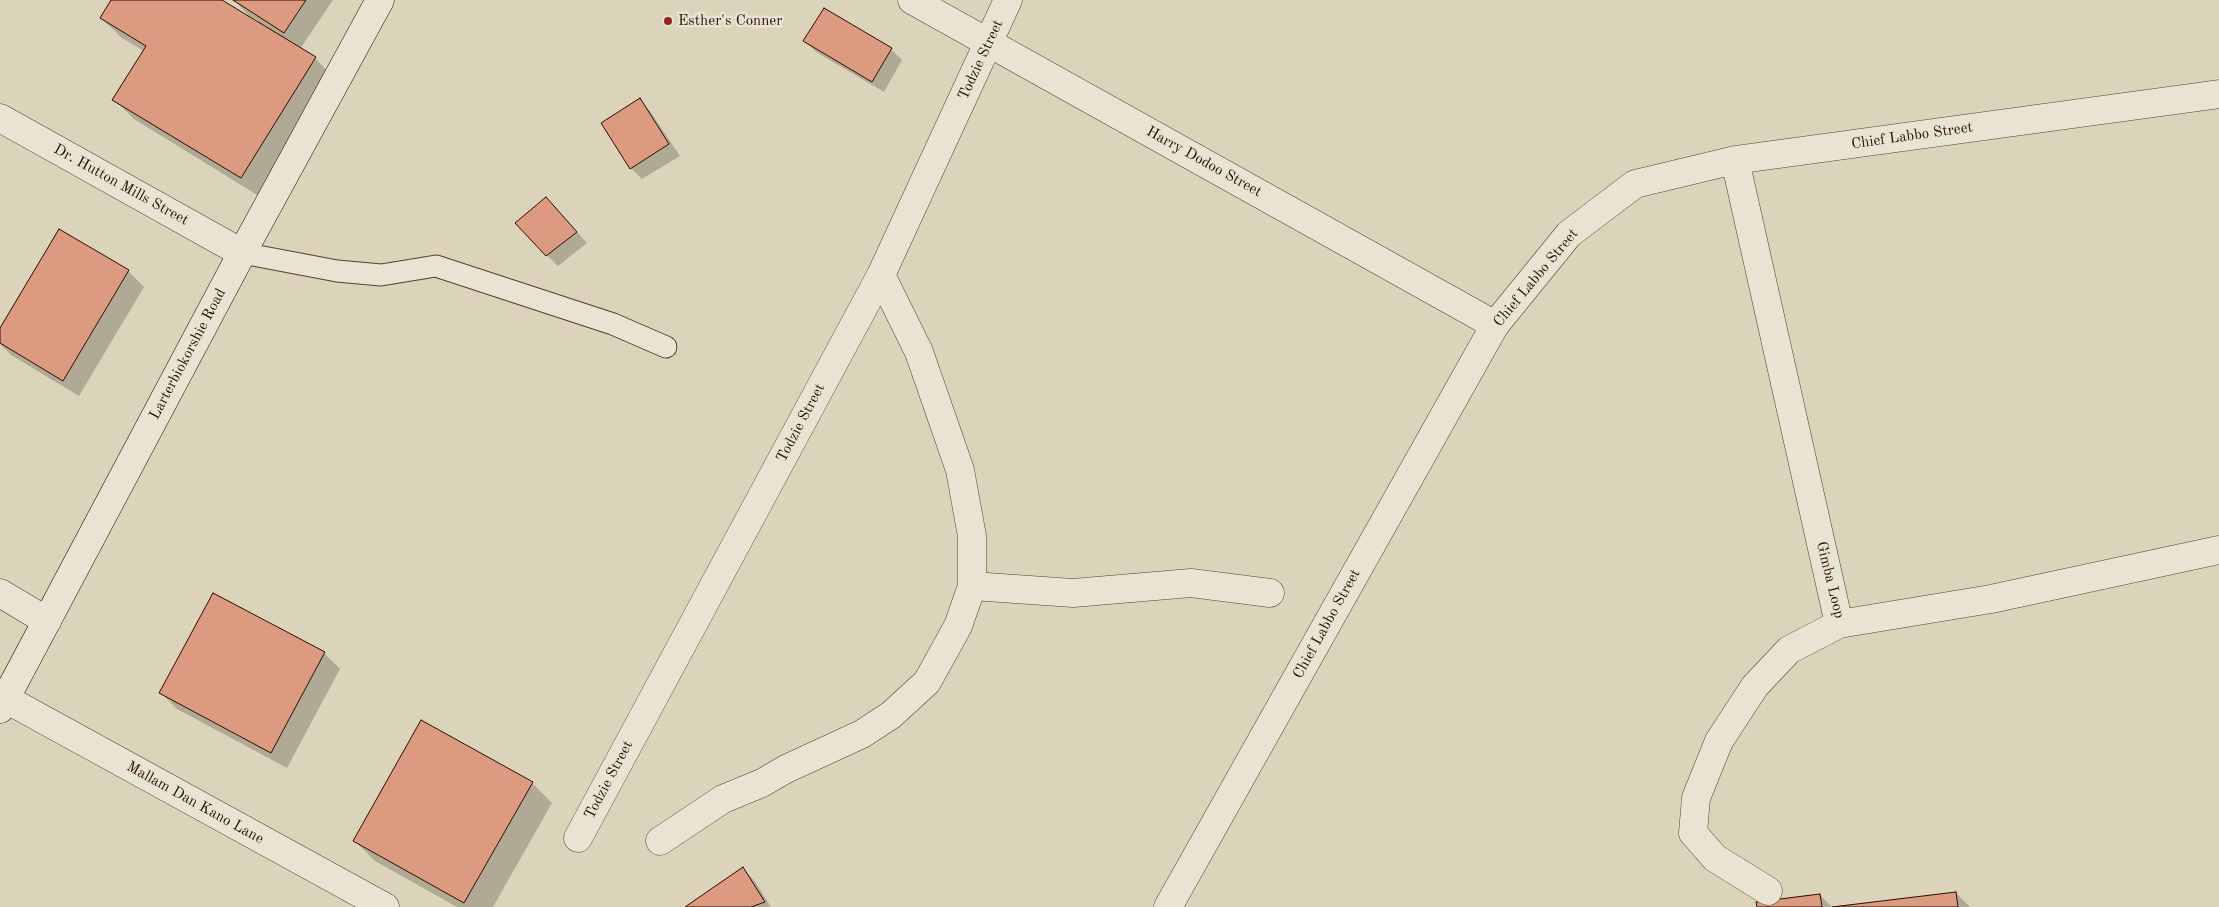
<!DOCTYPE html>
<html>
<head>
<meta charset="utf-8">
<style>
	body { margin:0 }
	canvas { display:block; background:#dcd4ba }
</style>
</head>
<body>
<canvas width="2219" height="907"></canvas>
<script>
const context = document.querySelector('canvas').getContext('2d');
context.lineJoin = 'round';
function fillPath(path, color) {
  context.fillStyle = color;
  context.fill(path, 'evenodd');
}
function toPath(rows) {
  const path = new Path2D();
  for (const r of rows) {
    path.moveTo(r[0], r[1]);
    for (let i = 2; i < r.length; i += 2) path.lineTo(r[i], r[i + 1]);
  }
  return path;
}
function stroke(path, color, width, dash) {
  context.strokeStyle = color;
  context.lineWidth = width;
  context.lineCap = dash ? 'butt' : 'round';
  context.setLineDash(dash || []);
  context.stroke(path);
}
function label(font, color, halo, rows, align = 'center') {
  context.font = font + ' "Old Standard TT",serif';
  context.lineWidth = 5;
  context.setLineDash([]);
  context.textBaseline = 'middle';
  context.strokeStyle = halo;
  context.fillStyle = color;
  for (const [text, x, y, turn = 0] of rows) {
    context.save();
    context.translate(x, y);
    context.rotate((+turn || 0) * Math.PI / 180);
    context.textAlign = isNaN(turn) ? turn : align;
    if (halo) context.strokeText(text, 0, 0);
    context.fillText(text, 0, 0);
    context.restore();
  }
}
const shadow = toPath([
	[112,0,219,0,257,23,259,21,248,15,234,0,333,0,300,49,315,58,335,79,262,198,134,119,114,99,144,51,122,38,101,18],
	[824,10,891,49,902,60,884,92,816,52,805,41],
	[639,100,650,111,680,156,642,179,631,168,603,123],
	[557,209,587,243,558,266,547,255],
	[128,271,144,287,79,396,11,355,0,344,0,331],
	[324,653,340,669,287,768,177,709,161,693],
	[532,783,552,803,493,907,457,907,375,861,355,841],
	[743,869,754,880,771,907,687,907],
	[1956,893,1970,907,1843,907],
	[1820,895,1832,907,1758,907]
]);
const building = toPath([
	[111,0,222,0,316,57,241,178,112,100,146,46,100,18,111,0],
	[233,0,306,0,284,33,233,0],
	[824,8,892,48,872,82,803,41,824,8],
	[640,98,669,144,630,169,601,123,640,98],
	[546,197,577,232,546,256,515,223,546,197],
	[59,229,129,270,63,381,0,343,0,328,59,229],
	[213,593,325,652,271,753,159,693,213,593],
	[421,720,533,782,464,903,353,841,421,720],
	[743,867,765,902,751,907,685,907,743,867],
	[1956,892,1958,907,1832,907,1956,892],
	[1820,894,1822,907,1757,907,1756,902,1820,894]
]);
const lane = toPath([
	[242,253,337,271,381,275,436,266,613,324,666,347]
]);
const street = toPath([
	[912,0,1495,325],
	[0,118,242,253],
	[1735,160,1839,624],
	[972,586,1073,593,1191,583,1270,593],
	[0,593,47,621],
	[6,699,385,907],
	[578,838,881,275,1008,0],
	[660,841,723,799,762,783,786,769,862,734,891,715,927,682,958,626,972,586,972,536,960,470,919,352,881,275],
	[1768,891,1715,858,1693,833,1696,798,1719,741,1755,686,1789,650,1839,624,1991,599,2219,550],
	[1168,907,1495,325,1569,234,1635,184,1735,160,2219,94]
]);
const secondary = toPath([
	[0,709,242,253,380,0]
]);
const markers = [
	[668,21,5,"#8f2418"]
];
const poiNames = [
	["Esther's Conner",678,21]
];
const streetNames = [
	["Todzie Street",981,60,-65],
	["Chief Labbo Street",1912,136,-8],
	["Harry Dodoo Street",1204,162,29],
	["Dr. Hutton Mills Street",121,185,29],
	["Chief Labbo Street",1536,278,-50],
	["Larterbiokorshie Road",188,354,-62],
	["Todzie Street",801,423,-62],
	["Gimba Loop",1830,580,76],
	["Chief Labbo Street",1327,624,-61],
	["Todzie Street",609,780,-62],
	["Mallam Dan Kano Lane",195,803,29]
];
fillPath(shadow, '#0003');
fillPath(building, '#dc9b80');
stroke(building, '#2b0c00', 1);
stroke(lane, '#573e2e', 23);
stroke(street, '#573e2e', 29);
stroke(secondary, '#2b0c00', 29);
stroke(lane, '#e8e3d2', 21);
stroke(street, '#e8e3d2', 28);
stroke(secondary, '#e8e3d2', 28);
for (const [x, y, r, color] of markers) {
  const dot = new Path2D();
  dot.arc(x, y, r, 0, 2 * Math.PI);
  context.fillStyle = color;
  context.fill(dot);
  stroke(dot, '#e8e3d2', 2);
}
label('15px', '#2b0c00', '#e8e3d2', poiNames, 'left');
label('15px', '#2b0c00', '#e8e3d2', streetNames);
</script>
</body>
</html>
